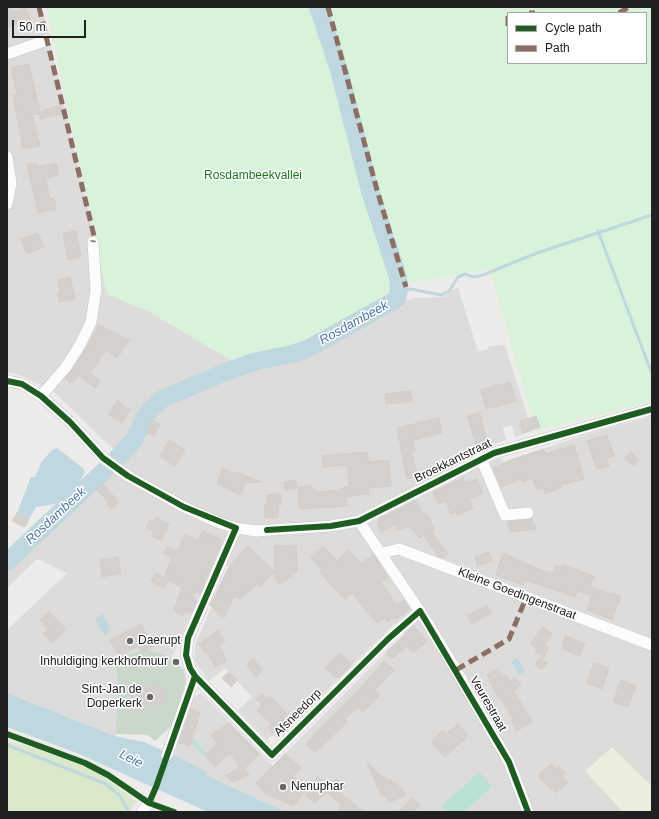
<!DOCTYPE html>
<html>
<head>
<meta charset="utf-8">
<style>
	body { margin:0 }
	#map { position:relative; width:659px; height:819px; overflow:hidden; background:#eeecea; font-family:Arial,sans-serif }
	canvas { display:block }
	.frame { position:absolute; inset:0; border:8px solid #202020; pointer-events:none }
	.legend { position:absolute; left:507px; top:12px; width:140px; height:52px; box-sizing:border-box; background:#fff; border:1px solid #a6a6a6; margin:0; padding:5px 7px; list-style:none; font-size:12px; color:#202020 }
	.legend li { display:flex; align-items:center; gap:8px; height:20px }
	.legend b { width:20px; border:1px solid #a6a6a6 }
	.scale { position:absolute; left:12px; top:20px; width:74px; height:18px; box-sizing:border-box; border:2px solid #202020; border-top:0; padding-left:5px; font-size:12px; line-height:14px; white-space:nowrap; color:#202020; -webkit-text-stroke:3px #fff; paint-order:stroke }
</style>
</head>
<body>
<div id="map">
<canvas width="659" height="819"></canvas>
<div class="frame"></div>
<ul class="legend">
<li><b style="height:5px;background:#1b5e20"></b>Cycle path</li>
<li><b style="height:5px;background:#8d6e63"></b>Path</li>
</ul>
<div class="scale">50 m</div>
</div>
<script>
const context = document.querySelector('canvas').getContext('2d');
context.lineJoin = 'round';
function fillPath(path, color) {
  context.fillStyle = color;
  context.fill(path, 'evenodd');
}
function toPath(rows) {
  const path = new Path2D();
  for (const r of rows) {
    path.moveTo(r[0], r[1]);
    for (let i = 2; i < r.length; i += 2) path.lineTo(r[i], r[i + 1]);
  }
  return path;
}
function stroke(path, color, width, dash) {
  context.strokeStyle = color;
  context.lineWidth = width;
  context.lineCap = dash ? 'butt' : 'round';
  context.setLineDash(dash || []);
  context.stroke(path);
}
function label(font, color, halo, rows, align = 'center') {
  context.font = font + ' Arial,sans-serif';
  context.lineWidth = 3;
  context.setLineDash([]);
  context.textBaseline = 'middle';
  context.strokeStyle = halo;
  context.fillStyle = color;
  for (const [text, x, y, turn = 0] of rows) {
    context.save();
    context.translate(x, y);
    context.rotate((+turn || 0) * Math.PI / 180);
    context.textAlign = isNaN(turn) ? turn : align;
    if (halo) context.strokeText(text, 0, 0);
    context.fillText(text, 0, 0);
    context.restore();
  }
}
const residential = toPath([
	[7,7,42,7,107,294,148,311,241,366,217,369,159,395,150,401,126,440,117,453,53,391,19,375,7,372],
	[458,288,478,351,489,349,488,346,505,345,532,431,515,437,512,425,503,428,506,440,491,445,504,462,590,433,652,416,652,812,286,812,206,775,207,772,174,755,192,698,201,693,273,766,386,652,405,635,395,623,277,739,273,735,267,740,238,710,252,697,225,668,209,681,194,660,195,645,229,567,216,559,171,659,147,650,115,660,118,681,118,728,115,736,7,693,7,630,67,573,37,559,7,588,7,567,126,454,143,434,153,413,183,397,246,370,296,358,323,348,377,313,398,304,403,298,405,301,414,298,444,297,453,289]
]);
const farmland = toPath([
	[612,747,652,786,652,812,623,812,585,771]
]);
const grass = toPath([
	[7,741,35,748,99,772,137,802,129,812,7,812]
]);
const cemetery = toPath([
	[147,650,167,656,175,661,184,670,186,681,173,725,155,741,148,735,116,734,118,681,115,660,121,656]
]);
const park = toPath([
	[46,7,652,7,652,402,536,431,493,280,487,269,398,285,361,311,273,354,241,366,148,311,107,294],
	[508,13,646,13,646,63,508,63]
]);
const pitch = toPath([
	[193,739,206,752,203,755,191,743],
	[479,772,492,786,464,812,447,812,442,806]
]);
const water = toPath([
	[57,448,84,469,84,473,80,481,82,484,64,502,61,500,55,504,36,507,29,519,17,513,31,477,35,477,42,461,52,450],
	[103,614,111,630,104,635,95,619],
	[517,658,525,671,519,675,511,661],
	[7,693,115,736,144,742,174,755,207,772,206,775,286,812,208,812,77,753,7,727]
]);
const stream = toPath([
	[598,231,652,374],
	[399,292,411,289,441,295,449,291,458,277,465,274,473,277,483,275,537,253,652,215],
	[72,493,76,497],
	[7,745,106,784,120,796,129,812]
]);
const river = toPath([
	[118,457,135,439,146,414,162,399,223,373,253,362,292,354,309,348,397,299,399,290,398,277,370,191,339,70,318,7],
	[7,562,105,470]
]);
const ferry = toPath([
	[156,787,165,759]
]);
const building = toPath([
	[7,7,11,7,13,12,25,7,32,23,24,26,23,22,7,28,7,7],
	[29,64,40,112,57,106,61,107,62,114,40,119,39,114,32,115,40,146,23,149,13,95,17,95,11,67,29,64],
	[36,163,37,167,56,163,59,175,46,178,50,199,54,198,56,209,38,213,27,164,36,163],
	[76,231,81,257,68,260,63,233,76,231],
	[38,233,44,247,27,254,21,239,38,233],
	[70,277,75,299,59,302,58,293,60,293,58,280,70,277],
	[99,325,130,340,117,358,106,350,90,373,100,381,95,388,79,376,71,383,65,378,86,349,99,325],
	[510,382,516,401,486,409,481,390,510,382],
	[410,391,412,401,386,404,385,394,410,391],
	[117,401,130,410,122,423,108,414,117,401],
	[480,412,488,446,477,450,468,416,480,412],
	[536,416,540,427,523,433,520,421,536,416],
	[439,418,442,433,413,440,415,451,412,452,417,477,407,479,397,428,439,418],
	[152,420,160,424,154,436,146,432,152,420],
	[607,435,614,456,606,458,609,466,597,469,587,441,607,435],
	[169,440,185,450,175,466,160,456,169,440],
	[574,445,584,479,560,485,561,488,545,494,543,488,537,490,532,478,522,482,521,479,501,487,493,468,513,459,544,449,545,454,574,445],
	[367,452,369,462,389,460,391,486,368,488,369,494,346,497,347,506,299,509,298,487,311,486,311,490,316,489,316,492,340,490,339,489,349,487,347,465,323,467,322,456,367,452],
	[631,452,639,460,633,466,625,459,631,452],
	[222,469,241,474,262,482,245,483,241,495,217,484,222,469],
	[463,478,465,483,477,479,483,493,469,499,473,508,457,515,456,512,451,514,446,501,438,504,433,492,463,478],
	[296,480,297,488,285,490,284,482,296,480],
	[102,483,119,502,111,509,107,504,107,500,96,490,102,483],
	[280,494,281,505,278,505,278,517,265,518,264,505,268,504,267,495,280,494],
	[416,500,422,512,429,517,434,530,432,532,448,554,443,558,438,556,423,535,420,538,409,526,397,530,395,525,381,532,377,523,379,522,378,519,416,500],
	[17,513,29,519,25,527,12,521,17,513],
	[156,517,169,524,161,541,152,536,154,532,146,527,150,520,153,522,156,517],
	[532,519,536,529,511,532,507,522,532,519],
	[203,531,222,540,200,594,197,591,192,595,197,601,191,614,185,611,183,616,174,611,182,587,168,580,164,588,151,581,155,573,164,577,172,558,164,553,168,546,177,551,185,535,198,540,203,531],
	[296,545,297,572,280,585,275,578,274,546,296,545],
	[248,546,274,571,260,587,258,584,239,599,234,596,224,618,210,605,229,567,248,546],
	[323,546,337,561,349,550,361,564,373,554,388,577,381,583,397,605,404,600,410,609,397,619,394,617,387,622,384,618,377,623,352,593,344,599,319,571,323,571,310,557,323,546],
	[489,552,492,561,478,566,475,557,489,552],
	[503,553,541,570,553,573,556,565,562,568,563,565,594,576,590,586,611,595,612,593,621,596,612,620,587,610,592,596,577,591,575,597,525,580,523,585,496,575,503,553],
	[118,557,121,573,102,577,100,560,118,557],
	[487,605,492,613,472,624,467,616,487,605],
	[49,612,66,629,52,643,43,634,48,629,40,620,49,612],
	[141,624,153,648,142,652,138,646,119,656,110,640,141,624],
	[414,626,427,641,413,653,407,646,392,659,386,652,414,626],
	[543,627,552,634,544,646,548,648,544,658,535,651,537,649,530,644,543,627],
	[218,630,225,641,219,645,226,661,215,667,208,653,206,654,199,644,218,630],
	[565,636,585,643,580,656,562,649,565,636],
	[340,653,352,665,339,678,336,676,335,678,325,668,340,653],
	[540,658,547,663,541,670,535,665,540,658],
	[253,659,263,669,256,677,247,665,253,659],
	[384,661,394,670,375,690,380,695,363,712,358,707,344,720,347,722,315,753,306,744,309,742,308,741,358,691,384,661],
	[594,663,609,668,602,689,587,683,594,663],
	[498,669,502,677,506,674,510,681,516,678,521,685,513,690,532,722,517,731,511,720,513,719,500,697,498,698,487,675,498,669],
	[229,672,237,680,231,687,222,678,229,672],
	[621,680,636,686,628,707,613,702,621,680],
	[159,682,161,686,163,684,168,698,140,712,138,709,136,710,131,702,134,700,132,696,159,682],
	[263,694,268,699,270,696,287,714,283,718,286,721,273,733,268,728,271,724,257,710,262,705,256,699,263,694],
	[191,709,200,712,190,746,179,743,191,709],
	[229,723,259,754,245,768,249,775,234,782,225,776,240,767,230,753,215,767,204,755,217,744,211,735,229,723],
	[458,724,468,736,445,757,431,742,443,730,446,734,458,724],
	[285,754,301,768,293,776,307,789,294,806,266,794,256,783,285,754],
	[367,762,381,776,382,775,388,781,390,779,395,784,396,783,406,795,390,802,383,795,381,795,367,762],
	[552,764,556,769,559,766,565,773,562,776,568,782,556,793,540,779,540,773,552,764],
	[317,777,331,787,336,779,345,786,339,793,365,812,336,812,342,805,327,792,315,803,305,795,317,777],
	[413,798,420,805,412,812,398,812,413,798]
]);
const minor = toPath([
	[7,54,47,40],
	[7,157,11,183,7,204],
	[7,381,22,384,41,396,70,422,103,458,128,476,184,507,220,523,236,528,256,531,331,526,359,521,494,453,652,409],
	[41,396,66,367,80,345,91,322,96,290,93,242],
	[481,458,505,515,528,513],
	[359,521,427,622,456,670,509,762,528,812],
	[236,528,188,638,186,655,190,668,195,676,272,755,388,639,420,611],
	[382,553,399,549,652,645],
	[167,755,195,676],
	[142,812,149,803]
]);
const quiet = toPath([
	[39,7,94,236,93,242],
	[328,7,377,190,406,287],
	[529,13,535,13],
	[619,13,629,7],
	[508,26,508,14],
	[456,670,509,639,526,598]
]);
const cycleway = toPath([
	[7,381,22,384,41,396,70,422,103,458,128,476,184,507,236,528,188,638,186,655,190,668,195,676,272,755,388,639,420,611,509,762,528,812],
	[267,530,331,526,359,521,494,453,652,409],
	[7,734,85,763,108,775,149,803,174,812],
	[149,803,156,787,195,676]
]);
const markers = [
	[130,641,4,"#686767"],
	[176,662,4,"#686767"],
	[150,697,4,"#686767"],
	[283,787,4,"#686767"]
];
const parkNames = [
	["Rosdambeekvallei",253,176]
];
const streetNames = [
	["Broekkantstraat",453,461,-26],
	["Kleine Goedingenstraat",517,594,21],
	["Veurestraat",488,704,60],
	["Afsneedorp",298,713,-45]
];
const poiNames = [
	["Daerupt",138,641],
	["Inhuldiging kerkhofmuur",168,662,"right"],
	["Sint-Jan de",142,690,"right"],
	["Doperkerk",142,704,"right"],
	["Nenuphar",291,787]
];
const waterNames = [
	["Rosdambeek",354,323,-29],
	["Rosdambeek",56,516,-43],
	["Leie",131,759,27]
];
fillPath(residential, '#dddcdb');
fillPath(farmland, '#ededde');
fillPath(grass, '#dbe9cb');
fillPath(cemetery, '#c9d8ca');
fillPath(park, '#d9f2da');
fillPath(pitch, '#b8e2d1');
fillPath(water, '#bfd8e0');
stroke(stream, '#bfd8e0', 3);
stroke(river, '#bfd8e0', 18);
stroke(ferry, '#4f79a3', 1, [5, 4]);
fillPath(building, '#d3d0ce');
stroke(building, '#d1cecb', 1);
stroke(minor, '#c7c6c5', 12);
stroke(minor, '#fcfcfc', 11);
stroke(quiet, '#8d6e63', 5, [10, 5]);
stroke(cycleway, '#1b5e20', 6);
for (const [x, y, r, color] of markers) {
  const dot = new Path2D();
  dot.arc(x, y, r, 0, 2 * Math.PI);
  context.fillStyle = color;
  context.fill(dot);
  stroke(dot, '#fff', 1.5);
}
label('12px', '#137a1c', '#fff', parkNames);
label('12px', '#202020', '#fff', streetNames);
label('12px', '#202020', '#fff', poiNames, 'left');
label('italic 13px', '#4f79a3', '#fff', waterNames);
</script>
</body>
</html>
